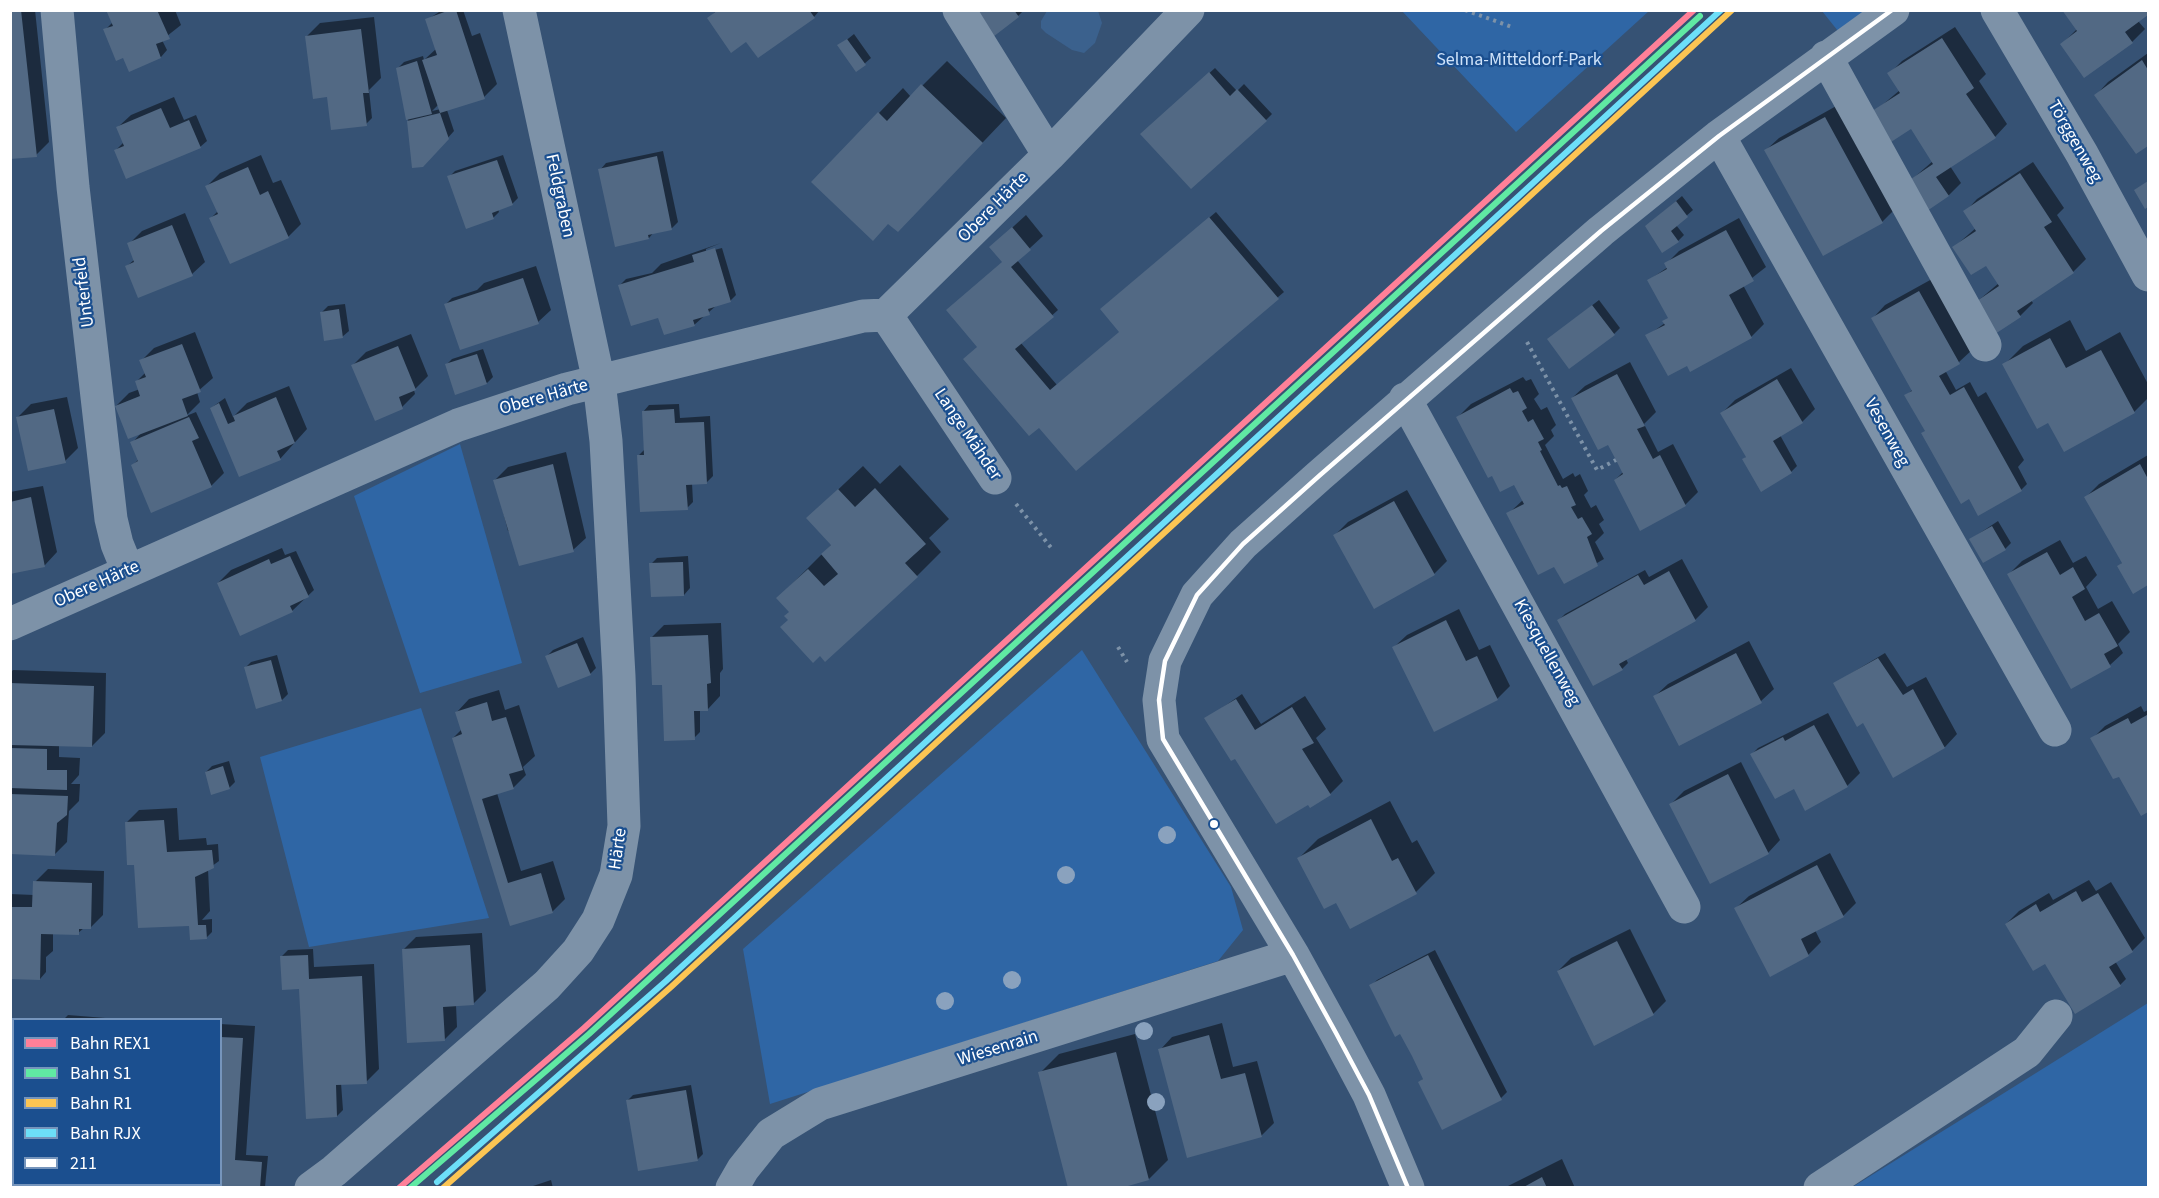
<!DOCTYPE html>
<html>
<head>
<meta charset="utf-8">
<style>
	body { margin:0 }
	#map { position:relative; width:2159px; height:1198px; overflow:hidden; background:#365274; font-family:"Source Sans 3",sans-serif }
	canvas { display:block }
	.frame { position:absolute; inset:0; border:12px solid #fff; pointer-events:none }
	.legend { position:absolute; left:12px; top:1018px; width:210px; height:168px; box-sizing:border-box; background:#1b4f8f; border:2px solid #7695bc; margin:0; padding:8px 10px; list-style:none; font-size:18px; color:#fff }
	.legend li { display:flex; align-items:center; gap:12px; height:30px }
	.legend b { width:30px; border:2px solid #7695bc }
</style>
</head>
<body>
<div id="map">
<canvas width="2159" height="1198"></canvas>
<div class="frame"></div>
<ul class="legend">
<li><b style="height:8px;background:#ff8098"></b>Bahn REX1</li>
<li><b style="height:8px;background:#60e9a3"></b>Bahn S1</li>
<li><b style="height:8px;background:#fcc553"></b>Bahn R1</li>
<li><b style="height:8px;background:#6ddff8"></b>Bahn RJX</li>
<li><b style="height:8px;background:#fff"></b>211</li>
</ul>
</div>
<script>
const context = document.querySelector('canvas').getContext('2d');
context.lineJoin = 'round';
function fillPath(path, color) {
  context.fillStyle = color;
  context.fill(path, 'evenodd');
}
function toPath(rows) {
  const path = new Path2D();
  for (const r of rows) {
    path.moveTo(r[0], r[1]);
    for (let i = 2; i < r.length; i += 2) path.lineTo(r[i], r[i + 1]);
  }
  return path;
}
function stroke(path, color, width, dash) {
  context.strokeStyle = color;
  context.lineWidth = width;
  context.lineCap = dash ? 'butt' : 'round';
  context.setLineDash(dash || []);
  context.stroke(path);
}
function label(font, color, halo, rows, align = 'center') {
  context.font = font + ' "Source Sans 3",sans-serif';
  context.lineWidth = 4.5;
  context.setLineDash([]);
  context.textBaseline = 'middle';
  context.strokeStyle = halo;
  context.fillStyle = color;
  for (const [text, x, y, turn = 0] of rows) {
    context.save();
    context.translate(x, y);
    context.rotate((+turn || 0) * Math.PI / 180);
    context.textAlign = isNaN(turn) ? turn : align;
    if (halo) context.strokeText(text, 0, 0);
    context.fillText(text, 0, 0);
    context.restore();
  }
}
const green = toPath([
	[1402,11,1649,11,1516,132],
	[1822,11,1866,11,1838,31],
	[460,444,522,663,420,693,354,496],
	[1082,650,1231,887,1243,930,1218,961,770,1104,743,949],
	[421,708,489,918,309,947,260,757],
	[2148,1003,2148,1187,1851,1188,1996,1098]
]);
const water = toPath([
	[1047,11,1098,11,1102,23,1095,43,1084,53,1072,50,1046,33,1041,28,1041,21]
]);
const shadow = toPath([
	[10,10,35,10,49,142,36,155],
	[108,10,175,10,181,25,162,40,167,50,161,57,130,70,124,56,105,30,113,22],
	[442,10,463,10,472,36,480,33,497,84,484,97,447,110,454,131,429,159,413,166,408,119,398,68,404,62,423,56,424,60,437,48,427,20],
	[439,104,441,109,432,111],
	[717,10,820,10,814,17,747,39,709,18],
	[969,10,1024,10,1018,16],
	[2064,10,2148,10,2148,14,2138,21,2145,29,2132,42,2062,44,2077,29],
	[374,17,381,78,369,90,372,118,366,124,328,96,307,36,320,23],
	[1955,27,1986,74,1979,81,2007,124,1995,137,1950,166,1961,183,1949,195,1928,209,1910,181,1933,161,1911,127,1874,112,1900,90,1889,74,1902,61],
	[854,34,871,58,857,70,839,46],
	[2148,53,2148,144,2137,152,2096,95,2108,82],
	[947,61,1006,118,922,206,879,113,903,88,911,97],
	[1215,68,1237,91,1244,84,1272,114,1266,120,1148,128],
	[174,97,184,120,196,115,207,141,200,147,127,177,116,150,124,142,118,127,131,115],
	[1838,105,1895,209,1882,222,1823,254,1766,150,1779,138],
	[663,151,678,222,672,228,654,232,649,238,616,245,600,170,606,163],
	[261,155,273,183,281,180,301,224,288,237,211,218,218,211,207,186,220,173],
	[503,155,518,198,512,204,498,209,499,212,493,218,449,177,455,171],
	[2033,162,2064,208,2057,215,2086,259,2073,272,2031,300,2033,303,2020,316,1973,305,1999,283,1986,264,1954,247,1976,228,1965,212,1977,199],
	[1682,196,1693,210,1676,225,1684,235,1678,241,1647,226],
	[1216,212,1284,292,1076,469,979,347,1004,261,991,247,1026,215,1043,236,1017,260,1058,310,1021,343,1057,385,1121,331,1108,303],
	[185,213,205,262,192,274,127,266,135,259,129,244,142,231],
	[1739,218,1766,267,1743,285,1764,324,1751,337,1687,363,1647,336,1665,323,1669,317,1649,280,1668,267,1666,264,1679,251],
	[721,243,706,249,706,252,722,248,736,295,730,301,717,305,694,325,659,315,620,285,626,279,652,273,661,264],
	[536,266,551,310,538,322,446,304,452,298,477,290,484,283],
	[1932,279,1972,350,1959,362,1945,370,1956,390,1970,382,1978,397,1986,392,2024,460,2018,467,2027,484,2021,490,1926,430,1906,396,1913,389,1873,318,1885,305],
	[1599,300,1620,328,1614,334,1555,334],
	[345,304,349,331,342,337,322,312,328,306],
	[2070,320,2086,351,2120,332,2148,384,2148,398,2134,412,2065,450,2049,421,2004,365,2023,346],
	[195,332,213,378,197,392,200,402,186,416,196,412,224,473,211,486,133,465,139,459,132,443,142,432,116,406,129,393,140,389,137,381,146,372,141,361,154,348],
	[411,334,428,376,414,390,415,394,402,407,376,419,353,365,366,352],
	[483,349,493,377,487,383,446,365,452,359],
	[1630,362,1656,412,1644,424,1658,452,1673,444,1698,492,1685,505,1615,480,1624,471,1609,443,1572,398,1585,386],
	[1791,368,1815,409,1802,422,1780,435,1797,466,1791,472,1743,460,1747,456,1722,413,1735,400],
	[1523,377,1526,381,1531,379,1539,394,1534,399,1541,410,1547,407,1556,425,1551,430,1554,436,1545,445,1563,479,1573,473,1575,477,1580,474,1588,491,1584,495,1591,508,1596,505,1604,520,1599,524,1604,533,1595,542,1604,559,1564,582,1556,567,1508,514,1524,499,1515,483,1458,417,1471,404],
	[289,386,307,429,280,459,240,476,211,408,225,398,233,417,247,403],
	[67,397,78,448,65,461,18,417,31,404],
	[679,404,680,418,710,416,713,476,707,482,692,483,693,502,687,508,638,456,645,449,643,412,649,405],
	[566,452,586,538,573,550,508,531,495,480,508,467],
	[2148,455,2148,583,2133,592,2119,566,2123,562,2086,497,2099,484],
	[900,465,949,519,929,538,941,552,917,576,790,620,790,612,778,598,832,544,808,518,863,466,880,484],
	[43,486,57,552,45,565,10,572,10,492],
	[1407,490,1447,561,1434,574,1335,535,1348,522],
	[1998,521,2011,543,2005,549,1971,539],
	[2060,540,2073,563,2086,556,2097,575,2086,587,2098,609,2112,601,2130,632,2118,644,2123,653,2110,665,2009,574,2022,561],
	[282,548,285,555,296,551,314,590,292,611,218,583,231,570],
	[688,556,690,588,684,595,651,564,657,558],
	[1682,559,1708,607,1695,620,1626,659,1628,663,1622,669,1559,620,1565,614,1645,570,1649,577],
	[1459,609,1479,650,1490,645,1510,686,1497,699,1394,647,1407,635],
	[721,623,723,669,720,673,720,696,708,709,700,709,700,732,694,738,663,683,651,638,664,625],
	[583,637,596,668,590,674,547,656,553,650],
	[1749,641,1774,689,1761,701,1655,696,1668,684],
	[1885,653,1907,687,1926,677,1957,734,1945,747,1893,776,1863,721,1835,683],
	[277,655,288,694,282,700,245,668,251,662],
	[13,670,106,673,105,733,92,746,59,745,59,757,80,758,79,775,71,784,80,784,79,801,69,811,67,842,54,855,10,852,10,746,13,743,10,743,10,673],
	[499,690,505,710,519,705,535,756,523,767,526,775,513,788,497,793,521,871,553,861,565,899,552,912,511,925,453,738,462,729,457,712,469,699],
	[1242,694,1261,724,1305,696,1326,729,1316,738,1343,781,1330,794,1206,719],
	[2141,706,2144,712,2148,710,2148,811,2142,814,2120,775,2092,739,2105,726],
	[1828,713,1860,773,1847,786,1795,787,1752,754,1758,748],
	[229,761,235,782,229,788,206,772,212,766],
	[1741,762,1780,840,1768,853,1671,804,1684,791],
	[1390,801,1412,843,1417,840,1435,873,1416,892,1337,901,1299,858,1318,839],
	[177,808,179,840,206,838,207,845,218,844,219,861,208,869,210,911,202,920,212,919,212,932,206,938,190,924,135,863,126,823,139,810],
	[1830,853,1856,903,1843,916,1815,930,1821,942,1808,955,1736,908,1749,896],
	[48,869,104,871,103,915,90,928,84,928,78,933,53,933,53,951,46,957,46,972,40,979,10,977,10,894,34,895,35,882],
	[2089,880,2096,891,2111,882,2145,938,2132,951,2115,961,2126,979,2120,985,2046,962,2006,924,2019,911,2049,893,2053,900],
	[1630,929,1666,1001,1653,1014,1558,971,1571,958],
	[482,933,486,991,473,1004,456,1005,457,1027,444,1040,403,950,416,937],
	[313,949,314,967,374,964,379,1069,366,1082,341,1083,343,1110,337,1116,301,987,282,956,288,950],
	[1435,950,1507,1092,1501,1098,1420,1082,1424,1078,1401,1032,1371,986,1377,980],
	[68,1015,118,1019,118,1020,63,1020],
	[1222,1023,1233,1067,1257,1061,1274,1123,1261,1136,1160,1050,1172,1037],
	[220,1024,255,1026,246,1155,268,1156,265,1187,173,1188,220,1184],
	[1135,1034,1168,1160,1149,1179,1040,1073,1059,1054],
	[691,1085,703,1154,697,1160,627,1101,633,1095],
	[10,1129,14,1129,14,1188,10,1188],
	[1562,1159,1575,1188,1504,1188],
	[551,1180,553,1188,527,1188]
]);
const building = toPath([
	[10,10,21,10,37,157,10,159],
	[106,10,157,10,170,39,156,44,161,58,129,72,123,58,116,61,103,29,113,26],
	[450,10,456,10,485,99,440,113,422,60,437,55,425,19],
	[718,10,809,10,815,18,758,58,746,42,731,53,707,18],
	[967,10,1014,10,1019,17,989,40],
	[2062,10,2148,10,2148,15,2125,32,2133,43,2084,78,2060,44,2077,31],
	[361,29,369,93,363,93,367,126,331,130,327,97,313,99,305,36],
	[1942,38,1974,88,1966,94,1996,138,1936,177,1949,196,1927,211,1908,181,1933,164,1911,129,1891,142,1872,111,1900,93,1887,73],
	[847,39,866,65,856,72,837,45],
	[2142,60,2148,70,2148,146,2136,154,2094,95],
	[417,61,432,114,406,120,396,68],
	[1209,72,1230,96,1237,89,1267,121,1191,189,1140,134],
	[921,84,983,143,898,232,888,224,873,241,811,182,878,112,887,121],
	[161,108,170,128,189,120,201,148,126,179,114,150,124,146,116,127],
	[440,113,449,139,423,167,412,168,407,121],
	[1825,117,1883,223,1823,256,1764,150],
	[657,156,672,230,648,235,649,239,615,247,598,169],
	[497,160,513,205,492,213,494,219,466,229,447,176],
	[248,167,260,195,268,191,289,238,230,264,209,218,218,214,205,186],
	[2020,173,2052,222,2044,227,2074,273,2017,311,2021,317,1992,336,1971,305,1999,286,1986,266,1971,275,1952,247,1976,231,1963,211],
	[2148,181,2148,207,2145,209,2134,190],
	[1676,201,1688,217,1671,231,1679,242,1662,253,1645,226],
	[1209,217,1279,299,1076,471,1039,428,1029,436,963,359,977,347,946,310,1002,262,989,247,1012,227,1031,250,1011,267,1054,317,1015,349,1050,390,1119,332,1100,309],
	[172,225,193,276,138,298,125,266,134,262,127,243],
	[1726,230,1754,281,1729,295,1752,338,1690,372,1687,366,1668,376,1645,335,1665,325,1662,321,1668,318,1647,280,1667,269,1664,263],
	[715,248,731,302,708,309,710,315,693,320,695,326,664,335,658,318,631,326,618,285,694,262,692,255],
	[523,278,539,324,460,350,444,304],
	[1919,291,1960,364,1939,376,1950,395,1964,387,2022,491,1978,516,1969,499,1961,504,1921,433,1925,431,1904,395,1912,391,1871,318],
	[1592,305,1615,335,1569,369,1547,339],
	[339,309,343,338,324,341,320,312],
	[2050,338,2066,368,2101,350,2135,413,2064,452,2048,423,2037,429,2002,364],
	[182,344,201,392,182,399,188,416,128,439,115,406,140,396,135,381,146,377,139,360],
	[398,346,416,390,399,397,403,409,375,421,351,365],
	[477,354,487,384,455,395,445,364],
	[1617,374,1645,426,1637,429,1653,459,1660,455,1686,506,1640,531,1614,480,1623,474,1616,460,1608,445,1598,450,1571,398],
	[1777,379,1803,423,1773,441,1792,473,1761,492,1742,459,1746,457,1720,413],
	[1510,388,1513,393,1518,391,1527,408,1522,411,1528,422,1533,419,1544,439,1538,442,1542,450,1540,451,1558,486,1560,485,1562,488,1567,486,1576,505,1571,507,1578,519,1582,517,1592,534,1587,537,1598,566,1564,584,1554,567,1538,575,1506,513,1524,504,1514,485,1500,492,1492,476,1488,478,1456,417],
	[276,397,295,443,277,451,281,460,239,477,210,408,219,403,228,424,235,421,233,416],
	[54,409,66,463,28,471,16,417],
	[674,409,675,423,704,422,707,484,686,485,688,510,640,512,637,455,644,455,642,411],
	[189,417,199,438,192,441,212,487,151,513,131,465,138,461,130,442],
	[553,464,574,552,519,566,493,480],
	[2140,464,2148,479,2148,585,2133,594,2117,566,2122,563,2084,497],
	[875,488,926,544,905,563,918,577,825,662,820,656,813,663,780,627,788,620,784,616,789,612,776,598,808,569,824,586,838,574,821,554,831,545,806,518,838,489,855,507],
	[31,497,45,567,10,574,10,502],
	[1394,501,1435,575,1374,609,1333,535],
	[1992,526,2006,550,1983,563,1969,539],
	[2047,552,2060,575,2073,567,2085,589,2072,597,2085,621,2099,613,2118,646,2104,654,2111,667,2071,689,2007,574],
	[290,556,309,597,290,606,293,612,240,636,217,583,269,559,271,564],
	[683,562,684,596,651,597,649,563],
	[1669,571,1696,621,1619,664,1623,670,1593,686,1557,620,1638,575,1644,585],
	[1446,620,1466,661,1477,656,1498,700,1434,732,1392,647],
	[708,635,711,683,707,684,708,711,694,711,695,740,664,741,662,685,652,685,650,637],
	[577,643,591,675,558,688,545,656],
	[1736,653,1762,703,1679,746,1653,696],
	[1878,658,1903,695,1913,689,1945,748,1893,778,1863,723,1857,727,1833,683],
	[271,660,282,701,256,709,244,667],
	[10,683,94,686,92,747,10,745],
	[1236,699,1255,730,1292,707,1314,743,1302,749,1331,795,1310,808,1308,805,1276,824,1235,759,1231,761,1204,718],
	[487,702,492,721,506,717,523,770,509,774,514,789,482,799,508,883,541,873,553,913,510,926,452,738,462,734,455,712],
	[2147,715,2148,812,2141,816,2119,777,2113,779,2090,738,2128,718,2131,724],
	[1814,725,1848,787,1805,811,1794,789,1775,799,1750,754,1783,737,1785,741],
	[10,748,47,749,47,770,67,770,67,790,10,788],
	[223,766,230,789,211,795,205,772],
	[1728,774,1769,854,1710,884,1669,804],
	[10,794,68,796,67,815,57,823,55,856,10,854],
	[1371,819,1392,861,1398,858,1417,894,1350,929,1336,903,1324,909,1297,858],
	[164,820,167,852,212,850,214,868,195,877,198,925,206,925,207,939,190,940,189,926,138,928,134,865,127,865,125,822],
	[1817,865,1844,917,1801,939,1809,956,1770,977,1734,908],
	[33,881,92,883,91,929,79,929,79,935,41,934,40,980,10,979,10,907,32,907],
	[2076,891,2082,902,2098,893,2133,952,2109,967,2121,986,2075,1014,2045,964,2033,971,2005,924,2036,904,2040,912],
	[1617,941,1654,1015,1594,1046,1557,971],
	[470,945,474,1005,443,1007,445,1041,407,1043,402,949],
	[308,955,309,979,362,976,367,1084,336,1085,337,1117,306,1119,299,989,282,990,280,956],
	[1428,955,1502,1100,1442,1130,1418,1082,1423,1079,1412,1056,1400,1034,1395,1037,1369,985],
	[1209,1035,1221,1079,1245,1073,1262,1137,1187,1158,1158,1049],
	[220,1037,243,1038,235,1160,262,1162,260,1188,172,1188,172,1184,220,1184],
	[1116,1052,1149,1180,1121,1188,1068,1188,1038,1072],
	[686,1090,698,1161,638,1171,626,1100],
	[1542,1177,1547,1188,1522,1188],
	[87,1184,114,1184,113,1188,86,1188]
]);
const path = toPath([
	[1465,10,1512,27],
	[1527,342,1597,470,1616,460],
	[1016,504,1053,550],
	[1118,647,1127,662]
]);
const minor = toPath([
	[57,10,73,187,111,519,117,544,128,571],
	[959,10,1049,155],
	[1997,10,2082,154,2148,275],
	[1826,57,1985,345],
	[1719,136,2055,730],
	[886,315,995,478],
	[1405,399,1684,907],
	[10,624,458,425,567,389,863,316,886,315,1049,155,1188,10],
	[311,1188,334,1171,547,985,578,951,598,920,616,875,624,826,619,676,606,441,599,382,519,10],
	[732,1188,743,1169,771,1134,820,1104,1293,955],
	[1408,1188,1369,1095,1336,1033,1293,955,1163,739,1159,700,1165,661,1197,595,1243,544,1319,476,1601,231,1719,136,1893,10],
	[1820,1188,2027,1052,2056,1016]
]);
const bus1 = toPath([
	[1408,1188,1369,1095,1336,1033,1293,955,1163,739,1159,700,1165,661,1197,595,1243,544,1319,476,1601,231,1719,136,1892,10]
]);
const rail1 = toPath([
	[399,1188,584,1028,1694,10]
]);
const rail2 = toPath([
	[410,1188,589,1034,1700,16]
]);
const rail3 = toPath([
	[443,1188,671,987,1732,10]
]);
const rail4 = toPath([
	[437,1182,666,981,1721,10]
]);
const trees = [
	[1167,835],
	[1066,875],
	[1012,980],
	[945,1001],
	[1144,1031],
	[1156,1102]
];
const markers = [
	[1214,824,5,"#fff"]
];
const parkNames = [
	["Selma-Mitteldorf-Park",1519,61]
];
const streetNames = [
	["Törggenweg",2074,142,60],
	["Feldgraben",559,196,78],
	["Obere Härte",994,208,-45],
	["Unterfeld",85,292,-97],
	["Obere Härte",544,398,-16],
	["Vesenweg",1886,433,61],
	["Lange Mähder",967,435,56],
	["Obere Härte",97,585,-24],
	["Kiesquellenweg",1546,653,61],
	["Härte",619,849,-82],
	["Wiesenrain",998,1049,-17]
];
fillPath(green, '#2f66a5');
fillPath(water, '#3b618d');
fillPath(shadow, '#0007');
fillPath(building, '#526984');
stroke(path, '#7d92a8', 4, [3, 4.5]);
stroke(minor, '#7d92a8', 33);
stroke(bus1, '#fff', 4.5);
stroke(rail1, '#ff8098', 6);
stroke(rail2, '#60e9a3', 6);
stroke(rail3, '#fcc553', 6);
stroke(rail4, '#6ddff8', 6);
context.fillStyle = '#8aa2be';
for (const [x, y] of trees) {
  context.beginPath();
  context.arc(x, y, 9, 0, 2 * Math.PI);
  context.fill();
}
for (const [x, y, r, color] of markers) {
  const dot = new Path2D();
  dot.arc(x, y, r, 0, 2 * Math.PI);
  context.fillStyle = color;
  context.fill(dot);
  stroke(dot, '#1b4f8f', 2);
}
label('18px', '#cfe3fa', '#1b4f8f', parkNames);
label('18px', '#fff', '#1b4f8f', streetNames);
</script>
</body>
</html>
